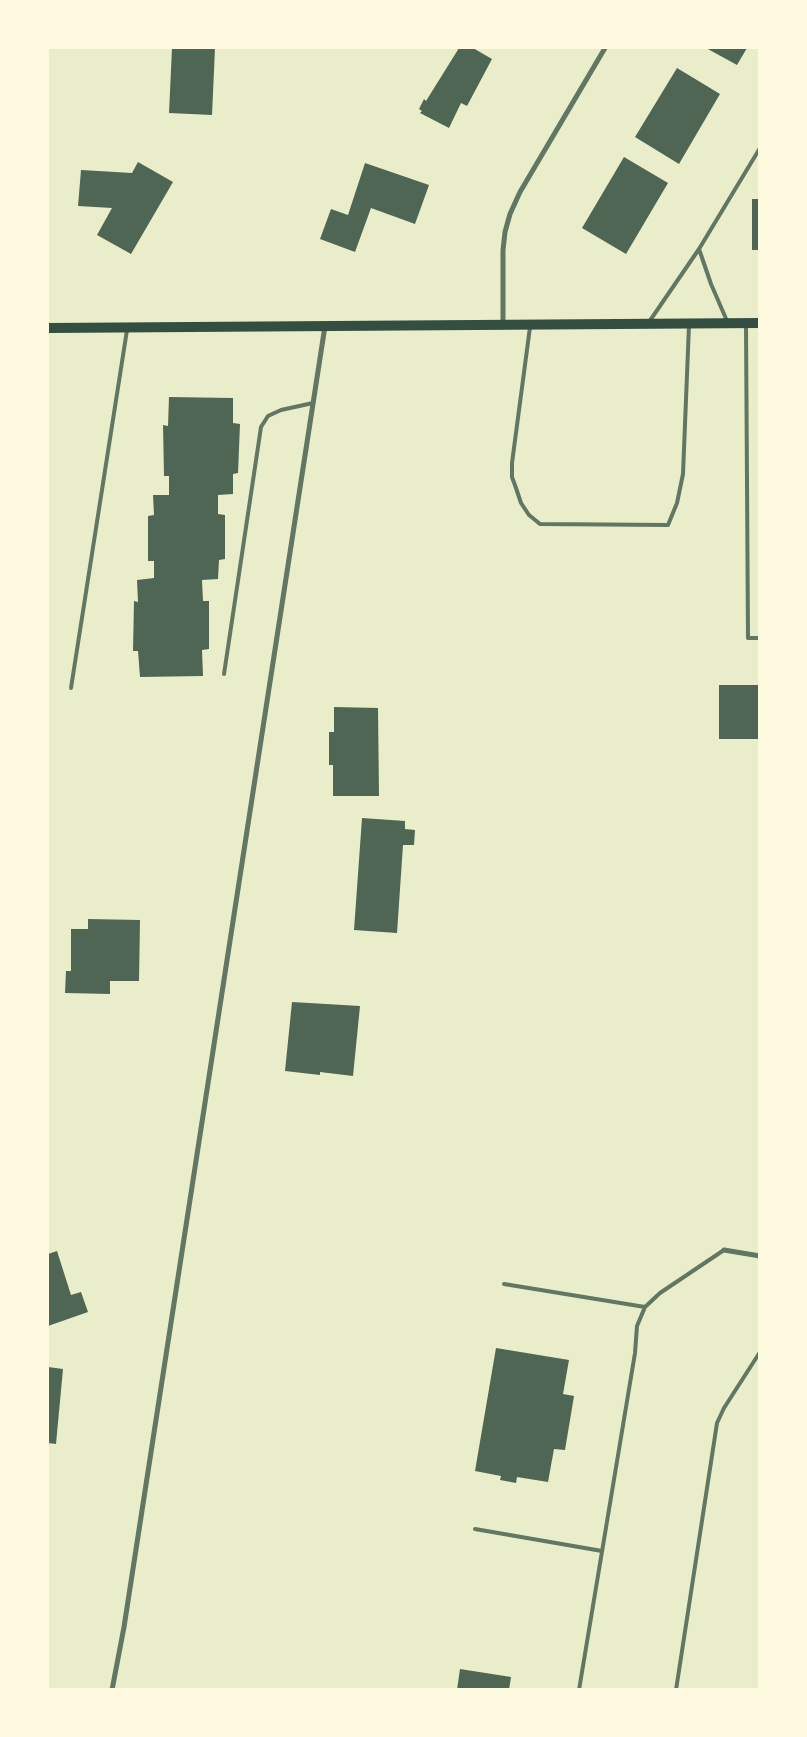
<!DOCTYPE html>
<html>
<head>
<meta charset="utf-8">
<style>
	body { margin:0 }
	#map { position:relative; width:807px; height:1737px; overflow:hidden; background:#e9edc9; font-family:Roboto,sans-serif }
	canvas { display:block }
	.frame { position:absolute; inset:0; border:49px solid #fefae0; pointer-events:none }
</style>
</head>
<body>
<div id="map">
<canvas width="807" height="1737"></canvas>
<div class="frame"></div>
</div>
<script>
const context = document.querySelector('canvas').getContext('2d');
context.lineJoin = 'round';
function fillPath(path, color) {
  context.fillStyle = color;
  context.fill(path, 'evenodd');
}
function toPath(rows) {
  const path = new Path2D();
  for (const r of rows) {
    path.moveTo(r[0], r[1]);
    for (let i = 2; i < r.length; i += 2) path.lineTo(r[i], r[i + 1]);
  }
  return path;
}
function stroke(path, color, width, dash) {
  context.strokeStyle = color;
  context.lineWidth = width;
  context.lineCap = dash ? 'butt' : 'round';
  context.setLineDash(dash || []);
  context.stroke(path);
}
const building = toPath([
	[172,48,215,48,212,115,169,113],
	[459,48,473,48,492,59,467,106,461,103,449,128,420,113,422,111,419,109,424,99,426,101],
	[706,48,747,48,737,65],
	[677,68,720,94,679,164,635,137],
	[624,157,668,183,626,254,582,228],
	[138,162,173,182,131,254,97,235,112,208,78,206,81,170,132,173],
	[365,163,429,185,415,224,371,208,355,252,320,239,331,209,348,215],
	[752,199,760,199,760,250,752,250],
	[169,397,233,398,233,423,240,424,238,473,233,474,233,494,218,495,218,514,225,515,225,559,219,560,218,579,202,580,203,601,209,601,209,649,202,650,203,676,140,677,138,651,133,651,134,601,138,602,137,580,154,578,154,561,148,561,148,516,154,515,153,495,169,495,169,476,164,476,163,425,168,426],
	[719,685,760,685,760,739,719,739],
	[334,707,378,708,379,796,333,796,333,765,329,765,329,732,334,732],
	[362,818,405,821,405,829,415,830,414,845,403,845,397,933,354,930],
	[88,919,140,920,139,981,110,981,110,994,65,993,66,971,71,971,71,929,88,929],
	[292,1002,360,1006,353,1076,320,1072,320,1075,285,1071],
	[57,1251,71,1295,81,1292,88,1312,48,1326,48,1254],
	[496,1348,569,1360,563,1394,574,1396,565,1450,554,1449,548,1482,517,1477,516,1483,500,1480,501,1476,475,1471],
	[48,1367,63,1369,56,1444,48,1443],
	[460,1669,511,1677,509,1690,457,1690]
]);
const service = toPath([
	[699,249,711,284,727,321],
	[649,322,699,249,760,148],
	[746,325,748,638,760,638],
	[530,327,512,463,512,477,516,488,521,503,529,515,540,524,668,525,677,503,683,474,689,325],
	[224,674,261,427,268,416,281,410,313,403],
	[71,688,127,330],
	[504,1284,645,1307],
	[475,1529,602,1551],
	[579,1690,635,1353,637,1326,645,1307,660,1293,724,1250],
	[676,1690,717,1423,724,1408,760,1352]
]);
const minor = toPath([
	[503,325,503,250,505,232,510,214,520,192,605,48],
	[724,1250,760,1256],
	[112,1690,124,1627,325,326]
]);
const secondary = toPath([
	[48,328,760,323]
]);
fillPath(building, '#4f6655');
stroke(service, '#617663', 4);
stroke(minor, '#617663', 5);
stroke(secondary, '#344e41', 10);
</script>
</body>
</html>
